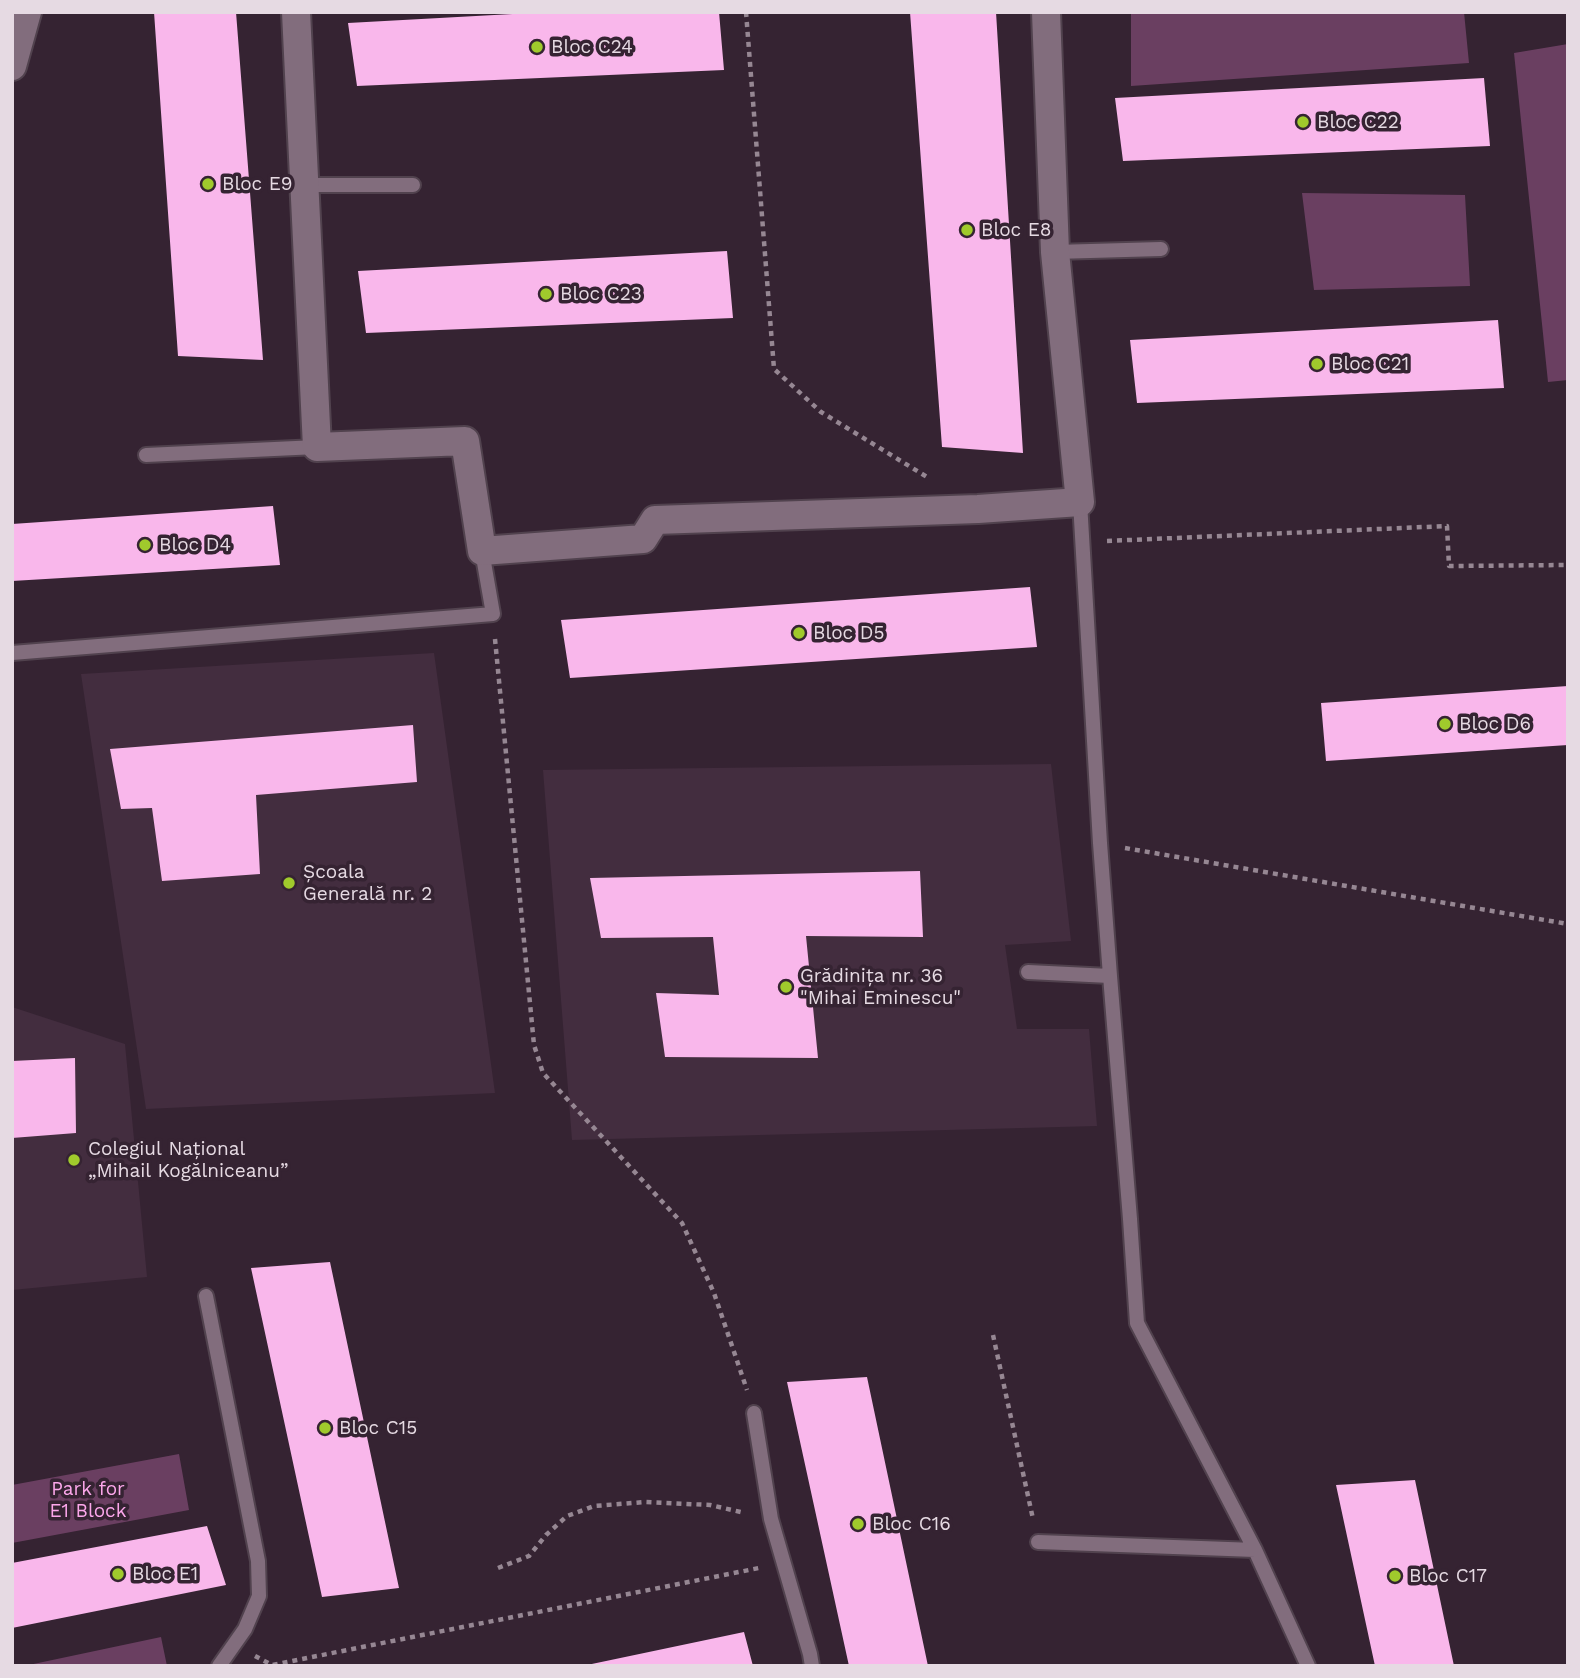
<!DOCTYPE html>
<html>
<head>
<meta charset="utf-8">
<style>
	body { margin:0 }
	#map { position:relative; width:1580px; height:1678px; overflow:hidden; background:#352332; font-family:"Work Sans",sans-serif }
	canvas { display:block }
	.frame { position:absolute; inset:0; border:14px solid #e6dae3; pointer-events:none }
</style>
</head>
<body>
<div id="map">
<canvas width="1580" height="1678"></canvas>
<div class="frame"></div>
</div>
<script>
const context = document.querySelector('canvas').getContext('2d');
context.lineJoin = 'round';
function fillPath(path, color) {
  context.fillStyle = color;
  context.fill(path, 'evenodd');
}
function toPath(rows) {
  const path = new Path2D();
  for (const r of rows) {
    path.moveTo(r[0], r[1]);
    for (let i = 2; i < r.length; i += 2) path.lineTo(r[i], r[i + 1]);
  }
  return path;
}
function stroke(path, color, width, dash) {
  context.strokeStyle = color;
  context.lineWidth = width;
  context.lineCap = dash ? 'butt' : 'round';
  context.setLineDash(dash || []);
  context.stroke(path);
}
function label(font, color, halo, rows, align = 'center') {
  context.font = font + ' "Work Sans",sans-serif';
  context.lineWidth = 7;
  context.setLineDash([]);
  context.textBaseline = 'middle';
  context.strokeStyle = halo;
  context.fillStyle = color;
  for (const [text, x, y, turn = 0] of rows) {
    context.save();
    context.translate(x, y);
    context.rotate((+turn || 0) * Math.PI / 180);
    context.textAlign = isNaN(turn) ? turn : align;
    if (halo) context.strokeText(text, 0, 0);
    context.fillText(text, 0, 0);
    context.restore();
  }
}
const built = toPath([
	[434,653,495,1093,146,1109,81,674],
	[1051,764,1071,941,1005,945,1017,1029,1089,1029,1097,1126,572,1140,543,770],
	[12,1007,125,1044,147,1277,12,1290]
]);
const green = toPath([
	[1131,12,1464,12,1469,63,1131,86],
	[1568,44,1568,380,1548,382,1514,53],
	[1302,193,1465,195,1470,286,1314,290],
	[179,1454,189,1510,12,1543,12,1485],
	[161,1637,167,1666,24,1666]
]);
const building = toPath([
	[154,12,236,12,263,360,178,356],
	[549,12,719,12,724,70,357,86,348,23],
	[910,12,996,12,1023,453,942,447],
	[1484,78,1490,146,1123,161,1115,98],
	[727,251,733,318,366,333,358,271],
	[1498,320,1504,388,1137,403,1130,340],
	[273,506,280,565,12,581,12,524],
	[1030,587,1037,647,570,678,561,620],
	[1568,686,1568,745,1326,761,1321,703],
	[413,725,417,782,256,795,260,874,162,881,152,808,121,809,110,749],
	[920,871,923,937,806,936,818,1058,665,1057,656,993,719,995,713,937,601,938,590,878],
	[75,1058,76,1133,12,1138,12,1061],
	[330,1262,399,1588,322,1597,251,1268],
	[867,1377,928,1666,849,1666,787,1382],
	[1415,1480,1454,1666,1375,1666,1336,1485],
	[207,1526,226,1585,12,1628,12,1563],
	[744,1632,753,1666,587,1666,587,1665]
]);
const path = toPath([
	[746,12,774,369,821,412,927,477],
	[1107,541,1447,526,1449,566,1568,565],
	[495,639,534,1045,543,1073,682,1223,714,1293,747,1390],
	[1125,848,1568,924],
	[993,1335,1033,1519],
	[498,1568,529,1556,546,1535,567,1516,594,1506,645,1502,710,1505,745,1513],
	[255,1656,272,1665,759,1568]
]);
const lane = toPath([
	[305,185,413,185],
	[1055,252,1161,249],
	[146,455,317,447],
	[12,653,493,614,482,551],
	[1028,972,1110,976,1100,843,1080,502],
	[1110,976,1130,1219,1137,1323,1255,1550],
	[206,1296,258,1561,259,1596,245,1629,219,1666],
	[754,1413,771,1519,810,1654,812,1666],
	[1038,1542,1255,1550,1308,1666]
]);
const street = toPath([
	[296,12,317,447,465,441,482,551,643,539,655,520,978,509,1080,502,1055,252,1046,12],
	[12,66,27,12]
]);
const markers = [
	[537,47,7,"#a0ca2c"],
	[1303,122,7,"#a0ca2c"],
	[208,184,7,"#a0ca2c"],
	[967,230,7,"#a0ca2c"],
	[546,294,7,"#a0ca2c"],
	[1317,364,7,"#a0ca2c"],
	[145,545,7,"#a0ca2c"],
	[799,633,7,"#a0ca2c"],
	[1445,724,7,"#a0ca2c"],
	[289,883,7,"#a0ca2c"],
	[786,987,7,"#a0ca2c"],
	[74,1160,7,"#a0ca2c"],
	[325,1428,7,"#a0ca2c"],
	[858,1524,7,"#a0ca2c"],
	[118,1574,7,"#a0ca2c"],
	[1395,1576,7,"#a0ca2c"]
];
const poiNames = [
	["Bloc C24",551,47],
	["Bloc C22",1317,122],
	["Bloc E9",222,184],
	["Bloc E8",981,230],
	["Bloc C23",560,294],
	["Bloc C21",1331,364],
	["Bloc D4",159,545],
	["Bloc D5",813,633],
	["Bloc D6",1459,724],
	["Școala",303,872],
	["Generală nr. 2",303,894],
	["Grădinița nr. 36",800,976],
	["\"Mihai Eminescu\"",800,998],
	["Colegiul Național",88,1149],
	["„Mihail Kogălniceanu”",88,1171],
	["Bloc C15",339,1428],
	["Bloc C16",872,1524],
	["Bloc E1",132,1574],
	["Bloc C17",1409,1576]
];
const parkNames = [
	["Park for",88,1489],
	["E1 Block",88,1511]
];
fillPath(built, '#432d3f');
fillPath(green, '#6a3f61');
fillPath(building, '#f9b7eb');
stroke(lane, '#51424e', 18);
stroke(street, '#51424e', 32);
stroke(path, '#968793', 4.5, [5, 5]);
stroke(lane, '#826d7d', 14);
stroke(street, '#826d7d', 28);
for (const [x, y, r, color] of markers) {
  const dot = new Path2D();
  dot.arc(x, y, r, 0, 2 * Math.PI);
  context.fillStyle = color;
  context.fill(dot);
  stroke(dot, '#352332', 2.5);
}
label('19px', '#e6dae3', '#352332', poiNames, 'left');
label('19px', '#fca7eb', '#352332', parkNames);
</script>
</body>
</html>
